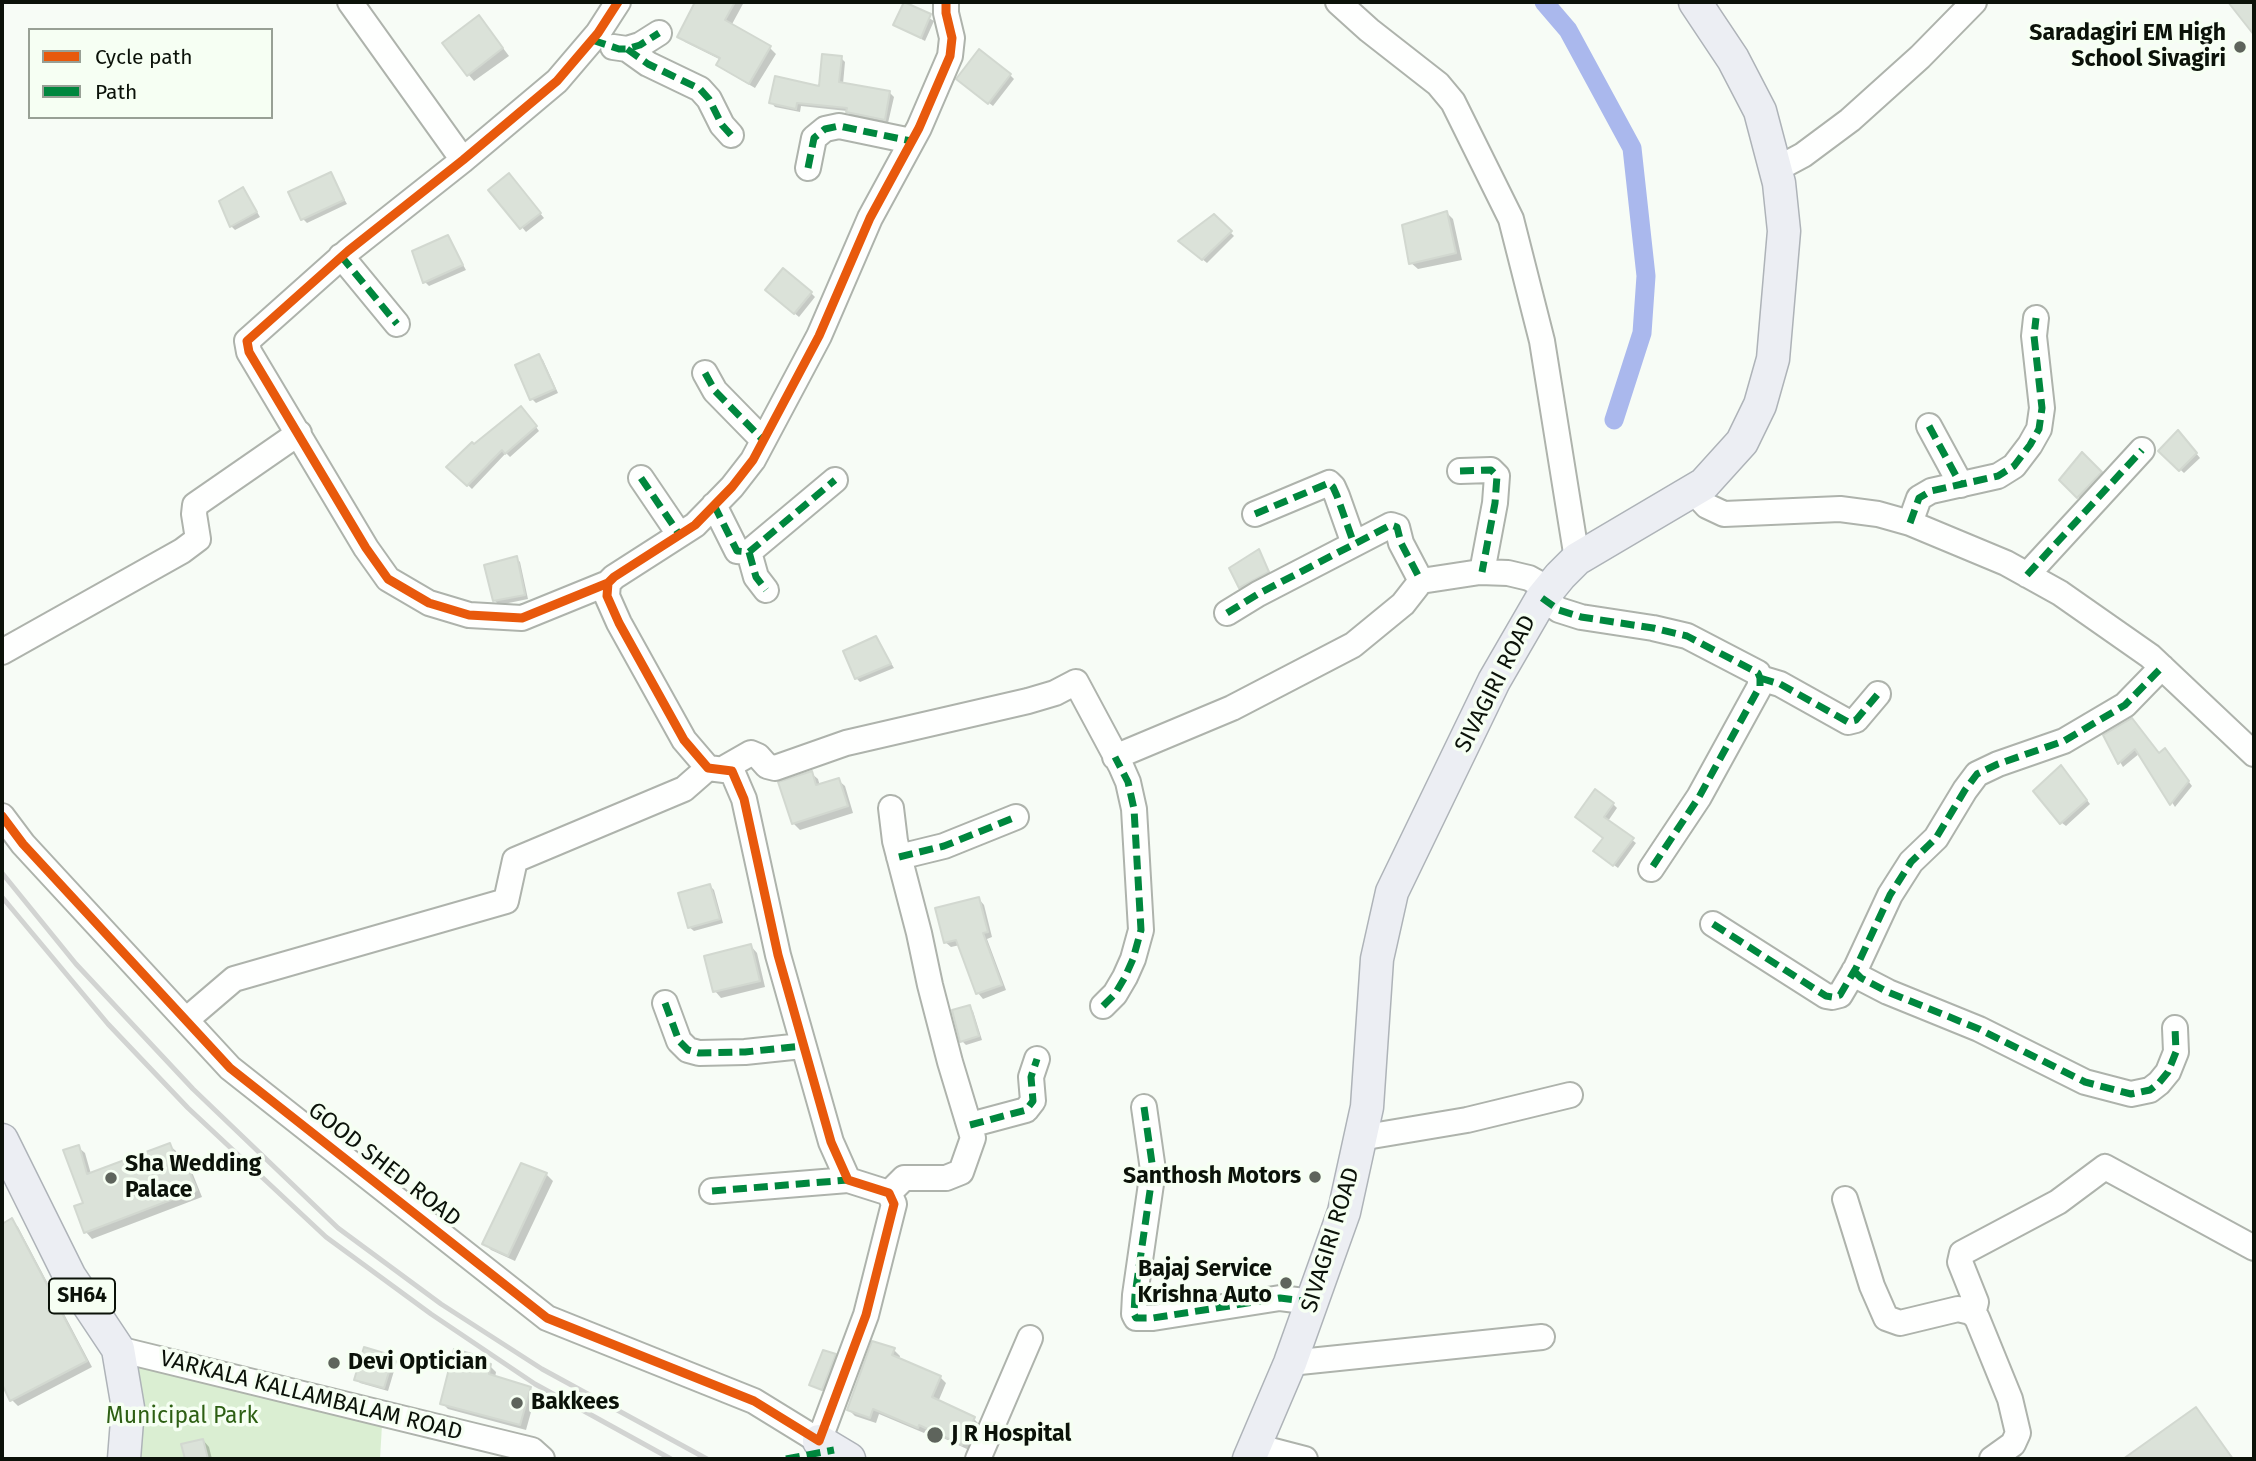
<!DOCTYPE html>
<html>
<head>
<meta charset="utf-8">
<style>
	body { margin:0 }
	#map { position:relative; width:2256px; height:1461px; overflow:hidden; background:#f7fcf6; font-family:"Fira Sans",sans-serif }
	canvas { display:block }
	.frame { position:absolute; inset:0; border:4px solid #0b1209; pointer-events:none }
	.legend { position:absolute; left:28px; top:28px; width:245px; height:91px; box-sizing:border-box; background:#f6fff3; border:2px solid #98a095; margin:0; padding:9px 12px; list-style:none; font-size:21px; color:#0b1209 }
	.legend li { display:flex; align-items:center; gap:14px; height:35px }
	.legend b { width:35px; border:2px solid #98a095 }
</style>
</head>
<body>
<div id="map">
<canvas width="2256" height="1461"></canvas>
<div class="frame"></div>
<ul class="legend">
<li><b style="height:9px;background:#e8590c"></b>Cycle path</li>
<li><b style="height:9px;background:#00873e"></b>Path</li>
</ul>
</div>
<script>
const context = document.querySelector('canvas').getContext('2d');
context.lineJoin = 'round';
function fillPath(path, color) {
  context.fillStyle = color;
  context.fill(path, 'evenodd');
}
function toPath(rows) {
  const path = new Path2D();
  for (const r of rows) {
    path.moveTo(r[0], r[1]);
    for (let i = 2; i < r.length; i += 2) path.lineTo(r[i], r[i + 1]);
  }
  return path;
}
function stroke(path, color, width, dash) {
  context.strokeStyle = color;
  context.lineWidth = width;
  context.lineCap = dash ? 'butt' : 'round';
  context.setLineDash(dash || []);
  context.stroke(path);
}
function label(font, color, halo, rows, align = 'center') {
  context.font = font + ' "Fira Sans",sans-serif';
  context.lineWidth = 7;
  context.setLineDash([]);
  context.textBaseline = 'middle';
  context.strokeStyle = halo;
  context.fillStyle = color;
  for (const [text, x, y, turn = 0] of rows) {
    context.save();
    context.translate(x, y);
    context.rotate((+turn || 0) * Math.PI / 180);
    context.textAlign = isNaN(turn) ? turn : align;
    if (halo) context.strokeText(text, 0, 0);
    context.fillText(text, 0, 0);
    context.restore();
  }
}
const green = toPath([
	[137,1361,382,1425,380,1459,141,1459]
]);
const shadow = toPath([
	[697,2,744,2,731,26,770,48,776,54,755,88,724,70,718,64,721,60,685,42,679,36],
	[905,4,934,21,925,41,895,25],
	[485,24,509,56,474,81,468,74],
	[841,58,845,62,843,84,890,93,894,97,888,123,852,116,847,111,801,106,800,112,775,107,771,102,821,88],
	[1010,75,1014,79,993,106,963,83],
	[330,174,347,204,307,223,303,219],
	[513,180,544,218,526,232,491,190],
	[246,193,260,217,235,230,231,226],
	[1447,213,1453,219,1462,260,1418,269,1411,263],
	[1214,216,1234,236,1207,263,1184,244],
	[448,238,466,270,429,286,425,282],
	[811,293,815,297,799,317,771,294],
	[539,356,543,360,558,393,536,403,532,399],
	[525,412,539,431,510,457,506,453,472,489,449,467,474,446],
	[2182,436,2200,458,2184,473,2160,451],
	[2082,455,2104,477,2083,501,2061,480],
	[1259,551,1272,576,1244,591,1240,587],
	[516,558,520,562,528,599,499,605,495,601],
	[876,638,894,668,860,682,856,678],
	[2105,736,2160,755,2169,755,2192,786,2175,807,2140,753,2123,767],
	[2065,772,2090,804,2066,826,2062,823],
	[811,773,818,779,820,786,838,780,845,786,853,813,800,830,793,823],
	[1613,804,1617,808,1608,821,1636,843,1618,868,1600,855,1605,838,1581,821],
	[710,886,714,890,723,923,694,931,689,927],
	[979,899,984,905,992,937,987,939,1006,990,983,999,978,993,960,945,951,947,945,942],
	[751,946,757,953,765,987,721,998,715,991],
	[969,1007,973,1011,982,1040,966,1045,962,1041],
	[169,1145,176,1151,182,1167,186,1166,192,1172,202,1197,92,1239,86,1232,76,1207,85,1204,78,1147,85,1153,91,1174],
	[546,1174,553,1181,515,1261,491,1250,484,1243],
	[12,1220,18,1227,92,1367,18,1406,12,1400,2,1380,2,1226],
	[894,1350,900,1356,899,1360,940,1377,946,1383,938,1402,974,1419,980,1425,969,1450,926,1430,924,1433,879,1414,876,1423,855,1416,849,1410],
	[472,1355,478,1361,490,1366,496,1372,495,1378,530,1388,536,1394,526,1430,448,1409,442,1403],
	[835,1356,839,1360,826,1393,812,1385],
	[393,1357,397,1361,388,1391,360,1383,356,1379],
	[2196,1410,2234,1459,2126,1459],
	[203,1440,209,1447,212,1459,186,1459,183,1445]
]);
const canal = toPath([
	[1544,2,1568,30,1632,148,1646,276,1642,333,1614,420]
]);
const building = toPath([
	[695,2,735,2,725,20,771,46,749,84,716,65,720,58,677,37,695,2],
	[904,2,931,14,921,38,893,25,904,2],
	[2228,2,2254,2,2254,35,2228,2],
	[479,15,503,48,467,76,442,43,479,15],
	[979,49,1011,74,988,104,956,79,979,49],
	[822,54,842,56,839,82,890,91,885,120,846,112,847,108,797,103,796,109,769,103,775,76,819,86,822,54],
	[331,172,344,200,301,220,288,192,331,172],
	[509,173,541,213,520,229,488,190,509,173],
	[243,187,257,212,230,227,219,201,243,187],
	[1447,211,1456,253,1409,264,1402,225,1447,211],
	[1214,214,1232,231,1202,260,1178,241,1214,214],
	[448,235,463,265,423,283,412,251,448,235],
	[783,268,812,292,794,314,765,290,783,268],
	[539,354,555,389,530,400,515,365,539,354],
	[521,406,537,426,505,454,502,450,467,486,446,467,472,442,474,444,521,406],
	[2178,430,2197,453,2179,471,2158,451,2178,430],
	[2082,452,2102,472,2077,498,2059,480,2082,452],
	[1259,549,1269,572,1239,588,1229,568,1259,549],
	[517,556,525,595,493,601,484,565,517,556],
	[876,636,891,664,855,679,843,651,876,636],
	[2132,718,2159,753,2165,748,2189,781,2170,805,2135,749,2118,764,2103,735,2132,718],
	[2061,765,2087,800,2060,824,2033,791,2061,765],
	[812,771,816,785,839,778,848,806,792,824,778,782,812,771],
	[1595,789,1614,803,1604,817,1634,838,1613,866,1593,851,1603,838,1575,817,1595,789],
	[710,884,720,919,688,928,678,893,710,884],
	[979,897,988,932,983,933,1002,985,976,994,956,940,944,943,935,908,979,897],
	[751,944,760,981,713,992,704,956,751,944],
	[970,1005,979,1036,960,1042,952,1010,970,1005],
	[170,1143,179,1167,186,1164,197,1190,84,1233,74,1206,83,1203,63,1150,79,1145,87,1174,170,1143],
	[521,1163,547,1173,508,1256,482,1244,521,1163],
	[12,1218,87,1361,10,1401,2,1384,2,1224,12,1218],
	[872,1341,895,1348,892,1355,941,1376,932,1397,975,1417,962,1445,919,1425,918,1428,873,1409,870,1418,847,1410,872,1341],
	[364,1347,394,1356,384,1388,354,1380,364,1347],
	[454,1349,472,1354,471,1359,491,1364,489,1374,531,1387,520,1425,440,1404,454,1349],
	[823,1350,836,1354,822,1390,809,1385,823,1350],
	[2196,1407,2233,1459,2123,1459,2196,1407],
	[203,1439,208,1459,185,1459,181,1444,203,1439]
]);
const minor = toPath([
	[350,2,463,160],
	[1338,2,1369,30,1438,84,1453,102,1511,219,1542,341,1577,559],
	[613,47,627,49,640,45,659,33],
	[627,49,648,64,700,89,709,99,722,125,731,135],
	[808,168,814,138,825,129,839,126,911,141],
	[1775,170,1803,155,1850,120,1920,57,1974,2],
	[341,256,397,324],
	[705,373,715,391,763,440],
	[1929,426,1961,485],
	[1460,471,1491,470,1497,476,1495,503,1482,572],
	[641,478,679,534],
	[1694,492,1707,506,1724,514,1840,509,1878,514,1910,523,2006,563,2060,593,2150,656,2254,754],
	[714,505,737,551,749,552,835,480],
	[1255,514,1329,483,1333,487,1337,496,1354,544],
	[1910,523,1919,498,1931,491,1998,476,2014,466,2030,445,2039,429,2042,408,2034,336,2036,318],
	[749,552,756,577,766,590],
	[2027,575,2142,450],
	[608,583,522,618,469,615,429,603,388,579,366,548,332,491,249,352,247,341,348,251,463,160,557,81,598,33,618,2],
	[1542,598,1559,610,1581,617,1653,628,1687,636,1758,673,1760,678,1760,686,1699,797,1651,869],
	[1227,613,1258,594,1391,525,1397,527,1401,543,1421,581],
	[2,652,182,551,198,539,194,514,195,505,299,433],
	[1760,678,1780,684,1848,722,1856,720,1878,694],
	[1115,757,1232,708,1353,645,1403,604,1421,581,1480,572,1508,573,1529,578,1549,589],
	[723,769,751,753,758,756,767,766,775,768,846,743,1028,701,1055,693,1076,682,1121,766,1128,782,1134,809,1141,930,1133,959,1125,977,1115,994,1103,1006],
	[2,816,23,844,230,1068,547,1318,754,1401,819,1441,866,1315,894,1204,889,1193,848,1180,831,1142,778,955,744,799,732,771,708,768,684,740,619,623,607,596,608,583,614,577,695,525,732,487,753,460,819,336,870,218,919,128,950,56,952,38,946,13,946,2],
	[899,857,944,846,1016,817],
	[1713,924,1826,996,1832,997,1840,995,1856,968,1890,895,1911,862,1936,838,1965,790,1977,774,1998,764,2064,741,2125,705,2162,667],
	[1854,971,1861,978,1888,992,1979,1029,2085,1082,2131,1094,2150,1090,2159,1083,2168,1072,2176,1052,2175,1028],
	[665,1003,679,1041,688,1050,699,1053,745,1052,802,1046],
	[186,1020,234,979,506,901,515,860,684,789,708,768],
	[1144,1107,1153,1170,1135,1295,1134,1314,1136,1318,1153,1318,1280,1298,1312,1302],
	[970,1125,1026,1110,1033,1101,1031,1077,1037,1059],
	[1360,1138,1467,1120,1570,1095],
	[712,1191,848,1180],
	[889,1193,904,1178,946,1178,961,1172,973,1138,950,1062,930,985,919,933,895,841,891,808],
	[1845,1199,1872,1286,1886,1318,1900,1323,1958,1309,1971,1312,1977,1318,2010,1399,2018,1433,2013,1444,1992,1459],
	[1973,1314,1976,1302,1960,1262,1962,1253,2058,1202,2105,1167,2254,1248],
	[118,1349,532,1450,542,1459],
	[1290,1363,1542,1337],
	[1255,1446,1305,1459],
	[978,1459,1030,1338]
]);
const major = toPath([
	[2,1140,70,1277,118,1349,128,1408,124,1459],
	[819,1441,849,1459],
	[1249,1459,1290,1363,1344,1212,1367,1107,1377,959,1392,892,1494,681,1542,598,1560,576,1577,559,1704,484,1742,442,1760,405,1773,359,1784,231,1779,183,1760,111,1733,59,1695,2]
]);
const rail = toPath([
	[2,873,76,964,193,1089,338,1228,441,1304,542,1369,707,1459],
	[2,897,108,1024,188,1108,326,1237,431,1314,535,1384,671,1459]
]);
const quiet = toPath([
	[592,40,619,49,627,49,640,45,659,33],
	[627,49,648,64,700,89,709,99,722,125,731,135],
	[808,168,814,138,825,129,839,126,911,141],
	[341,256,397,324],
	[705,373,715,391,763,440],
	[1929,426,1961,485],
	[1460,471,1491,470,1497,476,1495,503,1482,572],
	[641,478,679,534],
	[714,505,737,551,749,552,835,480],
	[1255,514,1329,483,1333,487,1337,496,1354,544],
	[1910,523,1919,498,1931,491,1998,476,2014,466,2030,445,2039,429,2042,408,2034,336,2036,318],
	[749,552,756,577,766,590],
	[2027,575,2142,450],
	[1542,598,1559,610,1581,617,1653,628,1687,636,1758,673,1760,678,1760,686,1699,797,1651,869],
	[1227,613,1258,594,1391,525,1397,527,1401,543,1421,581],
	[1760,678,1780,684,1848,722,1856,720,1878,694],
	[899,857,944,846,1016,817],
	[1713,924,1826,996,1832,997,1840,995,1856,968,1890,895,1911,862,1936,838,1965,790,1977,774,1998,764,2064,741,2125,705,2162,667],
	[1854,971,1861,978,1888,992,1979,1029,2085,1082,2131,1094,2150,1090,2159,1083,2168,1072,2176,1052,2175,1028],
	[665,1003,679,1041,688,1050,699,1053,745,1052,802,1046],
	[1103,1006,1115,994,1125,977,1133,959,1141,930,1134,809,1128,782,1115,757],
	[1144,1107,1153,1170,1135,1295,1134,1314,1136,1318,1153,1318,1280,1298,1312,1302],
	[970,1125,1026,1110,1033,1101,1031,1077,1037,1059],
	[712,1191,848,1180],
	[786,1459,834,1450]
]);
const cycleway = toPath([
	[608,583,522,618,469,615,429,603,388,579,366,548,332,491,249,352,247,341,348,251,463,160,557,81,598,33,618,2],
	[2,816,23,844,230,1068,547,1318,754,1401,819,1441,866,1315,894,1204,889,1193,848,1180,831,1142,778,955,744,799,732,771,708,768,684,740,619,623,607,596,608,583,614,577,695,525,732,487,753,460,819,336,870,218,919,128,950,56,952,38,946,13,946,2]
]);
const markers = [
	[2240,47,7,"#5e645c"],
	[1315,1177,7,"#5e645c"],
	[111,1178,7,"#5e645c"],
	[1286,1283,7,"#5e645c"],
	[334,1363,7,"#5e645c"],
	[517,1403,7,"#5e645c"],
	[935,1435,9,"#5e645c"]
];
const shields = [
	[82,1296,66]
];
const shieldNames = [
	["SH64",82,1296]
];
const poiNames = [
	["Saradagiri EM High",2226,34,"right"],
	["School Sivagiri",2226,60,"right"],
	["Sha Wedding",125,1165],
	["Palace",125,1191],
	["Santhosh Motors",1301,1177,"right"],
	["Bajaj Service",1272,1270,"right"],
	["Krishna Auto",1272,1296,"right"],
	["Devi Optician",348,1363],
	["Bakkees",531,1403],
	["J R Hospital",951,1435]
];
const streetNames = [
	["SIVAGIRI ROAD",1496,684,-63],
	["GOOD SHED ROAD",384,1165,38],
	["SIVAGIRI ROAD",1331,1240,-73],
	["VARKALA KALLAMBALAM ROAD",311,1396,14]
];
const parkNames = [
	["Municipal Park",182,1417]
];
fillPath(green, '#daeed2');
fillPath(shadow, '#0003');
stroke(canal, '#aab8ed', 19);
fillPath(building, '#dbe2d9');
stroke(building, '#d2d8d0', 2);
stroke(minor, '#aeb3ac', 28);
stroke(major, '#aeb3b8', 35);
stroke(minor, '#fefffe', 24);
stroke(major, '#eceef3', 32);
stroke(rail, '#d2d4d2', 5);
stroke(quiet, '#00873e', 7, [14, 7]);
stroke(cycleway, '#e8590c', 9);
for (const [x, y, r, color] of markers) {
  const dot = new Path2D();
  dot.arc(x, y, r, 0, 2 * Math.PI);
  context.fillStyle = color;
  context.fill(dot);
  stroke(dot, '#f6fff3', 2.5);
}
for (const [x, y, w] of shields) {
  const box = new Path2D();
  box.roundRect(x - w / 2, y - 17.5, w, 35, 5);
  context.fillStyle = '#f6fff3';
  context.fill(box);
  stroke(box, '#0b1209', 2);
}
label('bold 21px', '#0b1209', null, shieldNames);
label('bold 23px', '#0b1209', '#f6fff3', poiNames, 'left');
label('23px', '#0b1209', '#f6fff3', streetNames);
label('23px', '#2d5f13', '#f6fff3', parkNames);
</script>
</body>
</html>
